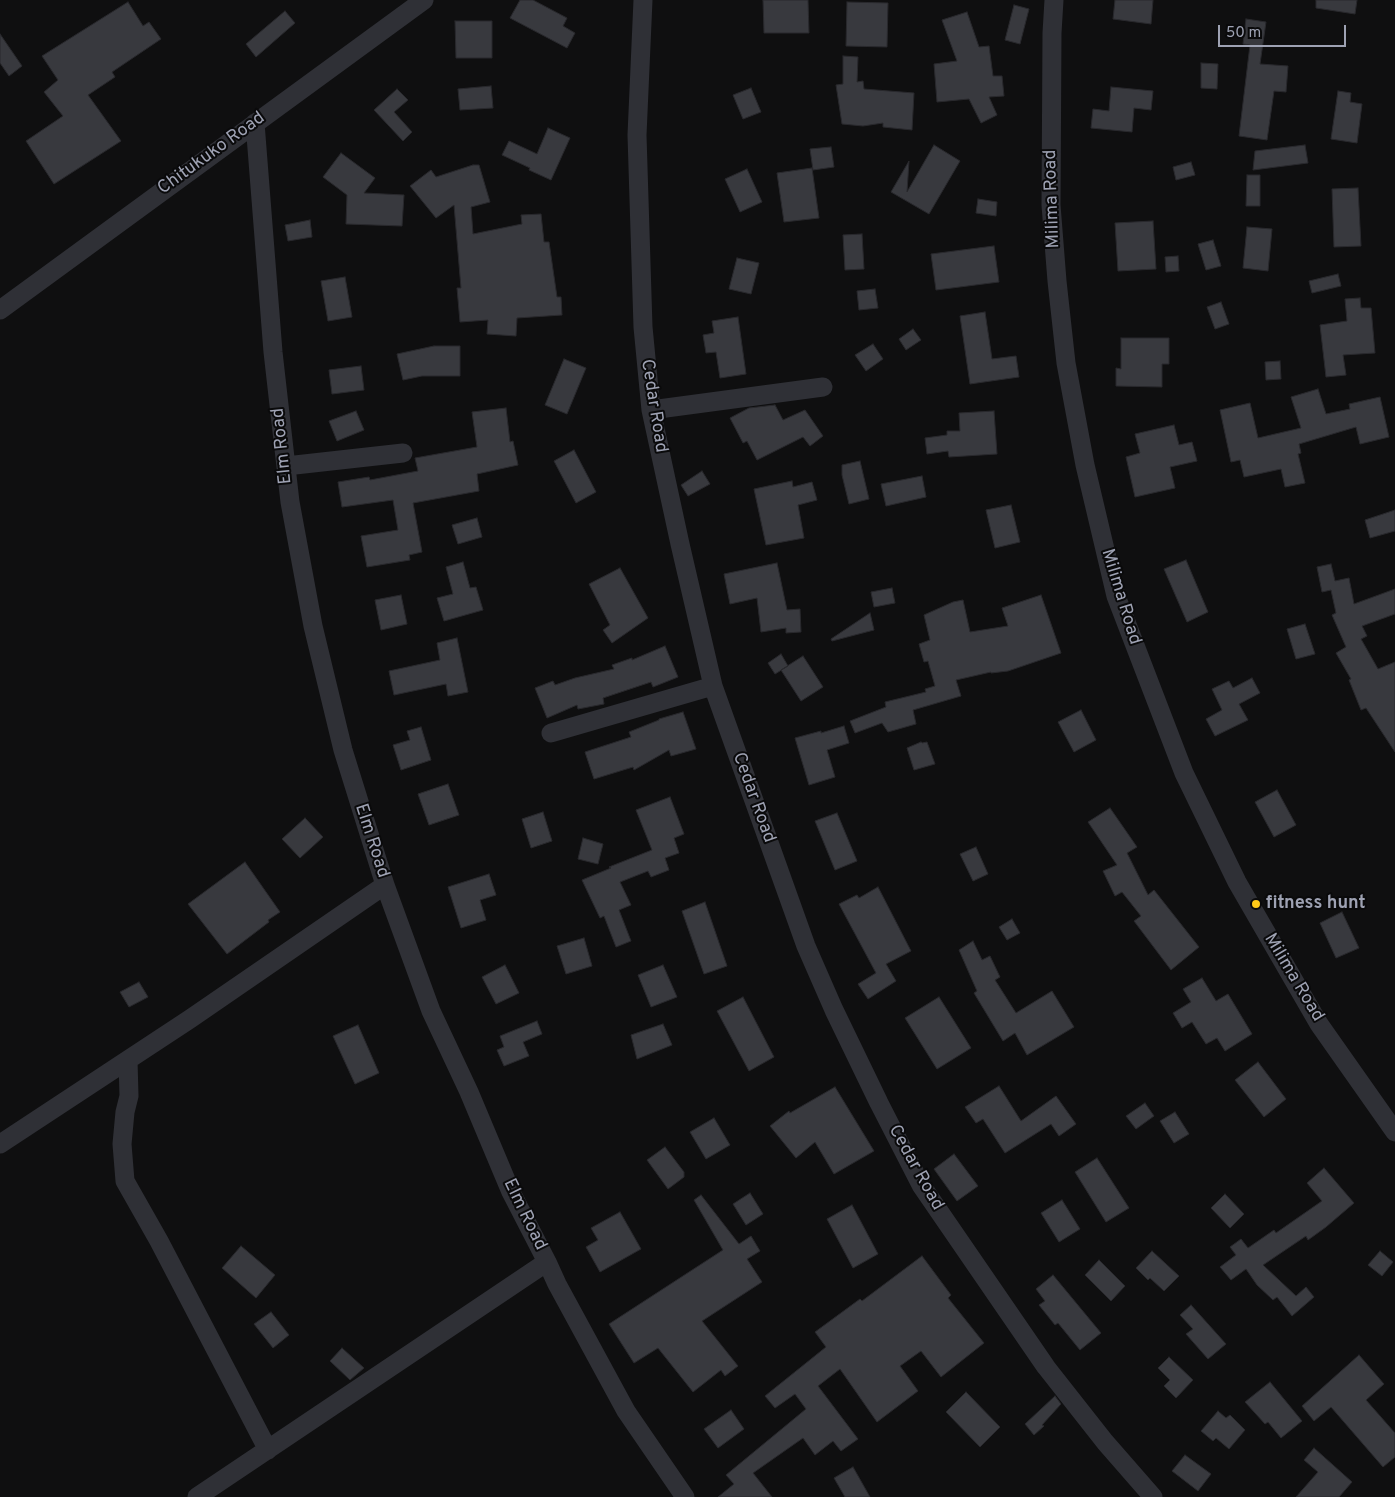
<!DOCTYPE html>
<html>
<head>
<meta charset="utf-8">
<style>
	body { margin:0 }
	#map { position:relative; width:1395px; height:1497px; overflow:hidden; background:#0f0f10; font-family:Overpass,sans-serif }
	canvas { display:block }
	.scale { position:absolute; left:1218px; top:25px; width:128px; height:22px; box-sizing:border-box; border:2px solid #9ea2b3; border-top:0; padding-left:6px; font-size:15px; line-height:18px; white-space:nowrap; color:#9ea2b3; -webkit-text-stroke:4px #0a0a0b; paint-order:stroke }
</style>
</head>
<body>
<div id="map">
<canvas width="1395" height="1497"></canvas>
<div class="scale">50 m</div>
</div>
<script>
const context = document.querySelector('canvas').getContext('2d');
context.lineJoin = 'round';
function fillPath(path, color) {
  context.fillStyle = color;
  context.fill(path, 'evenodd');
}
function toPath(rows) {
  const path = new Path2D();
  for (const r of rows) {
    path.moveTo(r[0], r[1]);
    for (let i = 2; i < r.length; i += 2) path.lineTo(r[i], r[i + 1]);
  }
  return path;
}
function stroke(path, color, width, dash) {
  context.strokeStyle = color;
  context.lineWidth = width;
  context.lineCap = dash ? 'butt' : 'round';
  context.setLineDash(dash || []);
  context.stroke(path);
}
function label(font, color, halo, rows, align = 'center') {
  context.font = font + ' Overpass,sans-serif';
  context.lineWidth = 4;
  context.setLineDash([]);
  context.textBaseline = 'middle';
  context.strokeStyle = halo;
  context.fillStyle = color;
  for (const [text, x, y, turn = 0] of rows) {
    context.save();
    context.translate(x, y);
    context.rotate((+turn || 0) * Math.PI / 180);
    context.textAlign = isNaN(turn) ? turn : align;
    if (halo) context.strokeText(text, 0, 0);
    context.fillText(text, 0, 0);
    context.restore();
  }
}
const building = toPath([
	[520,0,533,0,567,18,563,26,575,33,567,48,510,18,520,0],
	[763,0,808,0,809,33,764,33,763,0],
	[1115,0,1153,0,1151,24,1113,19,1115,0],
	[1316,0,1357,0,1355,14,1316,8,1316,0],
	[128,2,143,26,149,22,161,39,112,72,115,77,88,95,121,141,54,184,26,141,63,116,44,92,58,80,42,56,128,2],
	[847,2,888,3,887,47,846,46,847,2],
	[1014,5,1029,9,1020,44,1005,40,1014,5],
	[285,11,295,23,256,57,246,44,285,11],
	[967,12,979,47,989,46,993,76,1002,76,1004,96,989,97,997,115,981,123,969,99,937,102,934,64,957,61,942,20,967,12],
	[1246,19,1266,22,1260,64,1288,66,1286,92,1274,91,1267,140,1239,136,1250,45,1243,44,1246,19],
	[455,21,492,21,492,58,456,58,455,21],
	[0,34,22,66,9,76,0,63,0,34],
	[843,56,858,57,857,82,863,81,864,89,914,93,912,130,883,127,883,123,863,126,842,124,836,85,843,84,843,56],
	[1201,63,1218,64,1217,89,1201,88,1201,63],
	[491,86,493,108,460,110,458,89,491,86],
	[1111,87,1153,91,1151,110,1134,108,1132,132,1091,128,1093,109,1109,111,1111,87],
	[751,88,761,112,743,119,733,95,751,88],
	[397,89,408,100,394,112,412,132,403,141,374,110,397,89],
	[1338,91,1351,93,1350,102,1362,104,1357,143,1331,139,1338,91],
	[548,128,570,138,551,180,529,170,530,168,502,155,509,141,537,154,548,128],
	[934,145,960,161,929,214,891,192,909,161,907,192,934,145],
	[1305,145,1308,163,1253,170,1255,151,1305,145],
	[831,147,834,167,813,170,810,149,831,147],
	[341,153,375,178,364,193,404,195,402,226,346,224,347,195,323,177,341,153],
	[1191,162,1195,175,1176,180,1173,167,1191,162],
	[473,165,479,165,490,202,471,207,473,234,522,224,521,215,541,214,544,242,549,242,557,297,561,297,562,315,517,318,516,336,487,334,488,320,460,322,457,288,461,288,454,205,436,218,410,186,431,170,436,177,473,165],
	[812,168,819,218,784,222,777,173,812,168],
	[747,169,762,202,740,212,725,179,747,169],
	[1247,175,1260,175,1260,206,1246,206,1247,175],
	[1358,188,1361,246,1334,247,1332,189,1358,188],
	[978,199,997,202,996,216,976,213,978,199],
	[310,220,312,237,288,241,285,225,310,220],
	[1153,221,1156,269,1118,271,1115,223,1153,221],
	[1247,227,1272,229,1268,271,1243,268,1247,227],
	[862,234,864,269,845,270,843,235,862,234],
	[1213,240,1221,266,1206,270,1198,244,1213,240],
	[994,246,999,282,936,290,931,254,994,246],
	[1178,256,1179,271,1166,272,1165,257,1178,256],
	[737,258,759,263,751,294,729,289,737,258],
	[1338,274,1341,286,1312,293,1309,281,1338,274],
	[345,277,352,317,328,321,321,281,345,277],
	[875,289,878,308,859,310,857,291,875,289],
	[1360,298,1361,308,1371,308,1375,353,1343,355,1346,375,1326,377,1320,325,1347,321,1345,299,1360,298],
	[1221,302,1229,324,1215,329,1207,307,1221,302],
	[985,312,992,359,1016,356,1019,377,970,384,960,316,985,312],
	[738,317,746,374,720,378,716,352,706,353,703,335,714,333,712,321,738,317],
	[913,329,921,340,906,350,899,339,913,329],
	[1121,338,1169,338,1169,364,1162,364,1162,387,1116,386,1116,368,1121,369,1121,338],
	[873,344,883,359,866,371,855,355,873,344],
	[434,346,460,346,460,376,422,376,403,380,397,354,434,346],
	[564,359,586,368,567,414,545,405,564,359],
	[1280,361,1281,379,1266,380,1265,362,1280,361],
	[361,366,364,390,332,394,329,370,361,366],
	[1318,389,1326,414,1350,409,1349,404,1380,397,1389,437,1360,444,1356,427,1299,444,1301,453,1298,454,1305,483,1285,487,1281,469,1244,477,1240,460,1231,462,1220,410,1250,403,1258,438,1301,428,1291,397,1318,389],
	[775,405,783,420,805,410,823,436,810,446,803,437,757,460,747,441,743,443,730,418,749,408,775,405],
	[506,408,510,442,513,441,518,465,477,474,479,491,413,503,422,552,409,555,410,560,367,567,361,536,398,530,393,500,342,507,338,482,369,477,370,480,418,471,415,458,477,447,472,412,506,408],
	[356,411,364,430,337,441,329,421,356,411],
	[994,411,997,454,949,457,948,451,927,454,925,438,947,435,947,431,960,431,959,413,994,411],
	[1174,425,1179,445,1192,442,1197,461,1170,467,1175,488,1135,497,1126,457,1140,453,1135,434,1174,425],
	[574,450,596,492,576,503,554,461,574,450],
	[860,461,869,499,849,504,842,475,842,465,860,461],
	[702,471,710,484,688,496,681,485,702,471],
	[922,476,926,497,886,506,881,484,922,476],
	[792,481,793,487,812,482,817,500,798,505,804,538,766,545,754,489,792,481],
	[1011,505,1020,542,995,548,986,510,1011,505],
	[1395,510,1395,531,1370,538,1365,520,1395,510],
	[477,518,482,537,458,544,452,525,477,518],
	[1186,560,1208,612,1187,622,1164,569,1186,560],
	[463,562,470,588,476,587,483,610,444,621,437,598,453,594,446,567,463,562],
	[777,563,787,610,800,609,801,632,786,633,786,628,761,632,757,598,730,604,724,574,777,563],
	[1331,564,1335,581,1349,578,1354,604,1395,589,1395,614,1362,626,1367,636,1361,639,1378,669,1395,662,1395,752,1366,708,1361,710,1349,680,1351,679,1336,653,1346,647,1332,615,1336,613,1331,590,1322,592,1317,567,1331,564],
	[620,568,648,618,612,643,603,630,610,625,589,584,620,568],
	[892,588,895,603,874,607,871,592,892,588],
	[401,595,407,624,381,630,375,600,401,595],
	[1041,595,1061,653,1008,671,991,673,991,672,956,680,961,696,913,710,916,724,888,732,882,723,855,733,850,721,886,707,885,702,926,692,925,689,935,686,928,661,924,662,919,644,930,640,924,615,953,602,963,600,970,632,1008,626,1002,608,1041,595],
	[870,613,874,630,832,641,831,639,870,613],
	[1305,624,1315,654,1296,659,1287,629,1305,624],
	[457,638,468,692,448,696,446,684,394,695,389,671,440,660,437,643,457,638],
	[665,646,678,677,653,687,651,682,603,698,604,704,578,709,577,705,547,718,535,688,553,681,555,685,575,678,614,669,612,665,632,658,632,660,665,646],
	[781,654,788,666,775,674,768,663,781,654],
	[803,656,823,687,801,701,781,670,803,656],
	[1252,678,1260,693,1239,704,1248,720,1215,736,1206,719,1222,710,1212,689,1229,681,1233,688,1252,678],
	[1081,710,1096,740,1074,752,1058,722,1081,710],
	[683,712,696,749,671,756,669,750,634,770,633,767,594,779,585,752,631,737,629,732,659,720,659,719,683,712],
	[844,726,849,743,827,750,835,777,809,785,795,738,821,731,821,733,844,726],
	[421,727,431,760,401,770,393,745,410,740,407,731,421,727],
	[921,742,922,743,927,742,935,764,914,770,907,748,921,742],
	[448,784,459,815,429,825,418,794,448,784],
	[1277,790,1296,825,1274,837,1255,802,1277,790],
	[670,797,684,834,674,838,679,853,665,858,669,870,651,877,648,871,620,882,631,905,619,910,631,941,616,947,604,916,600,918,582,880,611,868,609,867,652,850,636,810,670,797],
	[1110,808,1137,847,1127,853,1148,895,1154,890,1199,947,1171,970,1134,921,1141,916,1122,892,1115,896,1103,871,1117,865,1088,822,1110,808],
	[543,812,552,841,531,848,522,819,543,812],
	[837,813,857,861,835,870,815,821,837,813],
	[305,818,323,837,300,858,282,839,305,818],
	[583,838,603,844,598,864,578,859,583,838],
	[976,847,988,874,973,881,960,854,976,847],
	[245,862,280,912,268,920,269,922,227,954,188,904,245,862],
	[489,874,496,895,480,900,486,920,461,928,448,887,489,874],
	[878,887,911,951,886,964,896,981,868,999,858,984,876,973,839,904,857,895,859,898,878,887],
	[705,902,727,966,704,974,682,911,705,902],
	[1342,912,1359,948,1336,958,1320,923,1342,912],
	[1012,919,1020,933,1007,940,999,927,1012,919],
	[584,938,592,966,566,974,557,946,584,938],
	[973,941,982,960,990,956,1000,977,995,980,1016,1013,1052,991,1074,1027,1027,1055,1015,1033,1003,1041,974,993,977,991,959,950,973,941],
	[505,965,519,993,496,1004,482,977,505,965],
	[663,965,677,997,651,1007,638,975,663,965],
	[1202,978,1216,1001,1228,994,1252,1034,1225,1051,1217,1038,1206,1044,1192,1022,1182,1028,1173,1013,1191,1002,1183,989,1202,978],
	[139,982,148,997,129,1007,120,992,139,982],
	[743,997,774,1057,749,1071,717,1011,743,997],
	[939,997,971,1048,937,1069,905,1018,939,997],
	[537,1021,542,1034,523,1042,529,1056,504,1066,497,1050,504,1047,500,1036,537,1021],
	[663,1024,672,1045,637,1059,631,1035,663,1024],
	[358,1025,379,1073,355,1084,333,1036,358,1025],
	[1258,1062,1286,1099,1264,1117,1235,1080,1258,1062],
	[999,1086,1021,1121,1056,1096,1076,1124,1059,1136,1051,1124,1005,1153,983,1119,976,1123,965,1107,999,1086],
	[835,1087,874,1151,834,1174,815,1142,796,1158,770,1126,789,1111,790,1113,835,1087],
	[1145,1103,1154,1116,1136,1129,1126,1116,1145,1103],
	[1175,1112,1189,1134,1174,1143,1160,1121,1175,1112],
	[714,1118,730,1145,706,1159,690,1132,714,1118],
	[665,1147,684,1172,684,1177,668,1189,647,1160,665,1147],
	[954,1154,978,1186,957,1201,934,1169,954,1154],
	[1097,1158,1129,1208,1106,1222,1075,1172,1097,1158],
	[1324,1168,1354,1203,1326,1227,1308,1240,1306,1236,1263,1265,1296,1296,1306,1287,1314,1297,1292,1316,1277,1297,1273,1300,1257,1285,1246,1269,1231,1280,1220,1267,1236,1255,1230,1247,1241,1239,1248,1248,1274,1230,1276,1233,1322,1201,1307,1183,1324,1168],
	[750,1193,763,1214,746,1225,733,1204,750,1193],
	[1225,1194,1244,1214,1230,1228,1211,1208,1225,1194],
	[701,1195,739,1244,751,1236,760,1251,747,1259,762,1282,702,1321,738,1366,725,1376,721,1370,693,1392,658,1348,634,1363,609,1324,723,1250,694,1200,701,1195],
	[1062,1200,1080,1229,1059,1242,1041,1213,1062,1200],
	[852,1205,878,1254,853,1268,827,1219,852,1205],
	[620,1212,641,1249,600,1272,586,1247,598,1240,591,1228,620,1212],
	[241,1246,275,1275,256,1298,222,1268,241,1246],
	[1152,1251,1179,1276,1164,1291,1150,1278,1148,1280,1136,1268,1152,1251],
	[1380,1251,1393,1262,1382,1276,1368,1265,1380,1251],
	[922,1256,951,1295,948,1298,984,1343,941,1377,921,1351,900,1366,918,1391,877,1422,840,1369,818,1386,858,1439,841,1451,833,1441,815,1455,803,1438,753,1473,772,1497,718,1497,734,1484,726,1475,806,1409,795,1394,775,1408,765,1396,826,1347,815,1332,860,1299,862,1301,922,1256],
	[1099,1260,1125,1286,1111,1301,1085,1275,1099,1260],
	[1053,1275,1101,1333,1080,1350,1058,1323,1055,1325,1039,1305,1045,1301,1036,1289,1053,1275],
	[1191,1305,1226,1344,1208,1359,1186,1334,1193,1329,1180,1315,1191,1305],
	[271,1312,289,1335,273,1348,254,1324,271,1312],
	[342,1348,364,1368,350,1380,330,1361,342,1348],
	[1359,1355,1384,1384,1366,1400,1395,1433,1395,1457,1383,1467,1331,1407,1314,1421,1302,1406,1359,1355],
	[1169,1357,1193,1380,1176,1398,1164,1386,1170,1380,1158,1368,1169,1357],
	[1270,1382,1302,1421,1281,1438,1268,1422,1265,1424,1245,1402,1270,1382],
	[966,1392,1000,1427,980,1447,946,1412,966,1392],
	[1055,1396,1061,1404,1042,1425,1044,1426,1034,1435,1025,1424,1055,1396],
	[731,1410,744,1429,718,1448,704,1429,731,1410],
	[1218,1411,1226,1418,1230,1415,1245,1430,1229,1449,1216,1438,1213,1441,1201,1431,1218,1411],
	[1314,1448,1352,1482,1339,1497,1296,1497,1318,1472,1304,1460,1314,1448],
	[1185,1455,1211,1474,1198,1491,1172,1471,1185,1455],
	[853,1467,870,1497,845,1497,834,1478,853,1467]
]);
const minor = toPath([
	[643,0,637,135,643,327,651,410,680,544,713,686,806,946,834,1010,879,1103,921,1185,1046,1367,1105,1442,1153,1497],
	[1054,0,1052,33,1051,205,1057,281,1066,363,1085,465,1116,596,1184,773,1237,882,1319,1024,1395,1132],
	[255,123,273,352,290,502,313,626,343,750,385,885,431,1011,469,1092,511,1192,547,1262,557,1284,626,1411,685,1497],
	[0,310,424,0],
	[651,410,823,387],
	[286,466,403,453],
	[551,733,713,686],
	[128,1060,129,1096,125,1112,122,1144,125,1181,159,1241,268,1450],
	[0,1144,190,1019,385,885],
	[197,1497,547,1262]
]);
const markers = [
	[1256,904,5,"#ffc918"]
];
const streetNames = [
	["Chitukuko Road",212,154,-36],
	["Milima Road",1053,199,-92],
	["Cedar Road",653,406,81],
	["Elm Road",283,446,-96],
	["Milima Road",1120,597,73],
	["Cedar Road",753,798,70],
	["Elm Road",371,841,72],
	["Milima Road",1293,978,59],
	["Cedar Road",915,1168,61],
	["Elm Road",524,1215,64]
];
const poiNames = [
	["fitness hunt",1266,904]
];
fillPath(building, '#38393e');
stroke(building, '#29292d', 1);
stroke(minor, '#2f3036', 19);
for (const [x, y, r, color] of markers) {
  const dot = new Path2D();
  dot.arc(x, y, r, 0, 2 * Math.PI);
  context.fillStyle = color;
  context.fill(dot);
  stroke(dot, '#0a0a0b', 2);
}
label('18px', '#9ea2b3', '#0a0a0b', streetNames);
label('bold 18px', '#9ea2b3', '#0a0a0b', poiNames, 'left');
</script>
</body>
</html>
